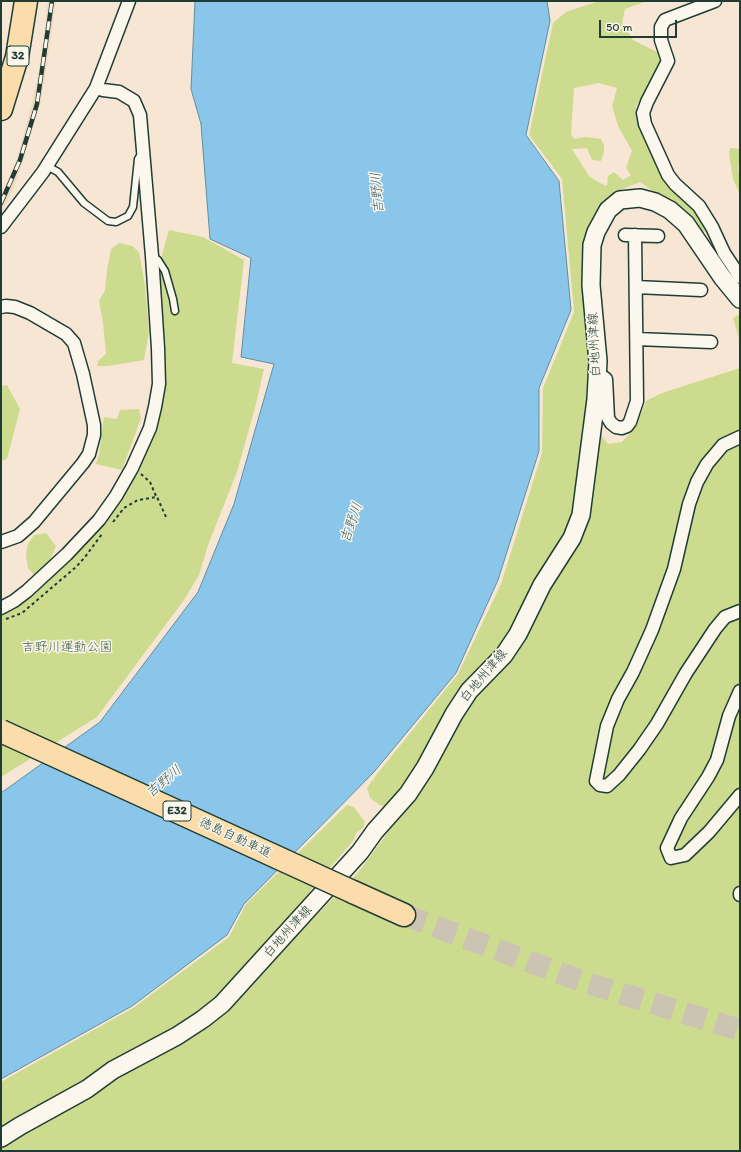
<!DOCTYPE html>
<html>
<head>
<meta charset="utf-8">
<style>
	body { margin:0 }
	#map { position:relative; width:741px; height:1152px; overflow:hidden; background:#f6e6d3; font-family:Itim,sans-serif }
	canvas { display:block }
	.frame { position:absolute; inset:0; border:2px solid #1f3d34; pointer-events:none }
	.scale { position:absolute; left:599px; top:20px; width:78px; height:18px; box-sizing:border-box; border:2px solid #1f3d34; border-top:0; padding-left:5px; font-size:12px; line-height:14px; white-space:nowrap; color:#1f3d34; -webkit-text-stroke:3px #fbf7ec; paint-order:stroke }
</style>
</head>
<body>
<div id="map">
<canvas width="741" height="1152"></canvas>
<div class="frame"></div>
<div class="scale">50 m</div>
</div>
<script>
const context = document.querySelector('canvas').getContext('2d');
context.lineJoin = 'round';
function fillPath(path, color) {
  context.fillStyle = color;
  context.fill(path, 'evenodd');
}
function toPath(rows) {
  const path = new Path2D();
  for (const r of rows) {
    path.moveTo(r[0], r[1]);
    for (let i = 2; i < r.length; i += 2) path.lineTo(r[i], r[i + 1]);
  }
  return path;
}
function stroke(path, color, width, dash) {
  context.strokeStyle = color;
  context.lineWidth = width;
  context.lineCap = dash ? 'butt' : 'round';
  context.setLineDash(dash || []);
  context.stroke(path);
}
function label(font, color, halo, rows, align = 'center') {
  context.font = font + ' Itim,"Klee One",sans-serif';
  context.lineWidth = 3;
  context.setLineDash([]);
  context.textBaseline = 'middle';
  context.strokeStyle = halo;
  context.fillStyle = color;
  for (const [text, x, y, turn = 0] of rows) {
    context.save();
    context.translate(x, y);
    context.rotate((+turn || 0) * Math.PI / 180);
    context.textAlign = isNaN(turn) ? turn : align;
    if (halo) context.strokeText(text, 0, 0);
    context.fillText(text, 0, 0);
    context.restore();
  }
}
const built = toPath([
	[48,1,56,1,46,71,40,105,23,161,14,187,1,213,1,195,17,159,32,103,39,70]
]);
const green = toPath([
	[599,1,647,1,625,9,622,23,633,40,659,53,662,59,661,65,636,106,636,119,666,184,704,220,707,229,705,232,700,231,669,202,640,182,620,190,596,212,587,238,591,370,586,394,586,405,576,516,503,647,456,692,420,766,387,807,380,805,370,798,367,788,377,774,458,674,501,584,542,453,543,388,574,312,562,179,529,135,553,23,566,12],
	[599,83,617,88,612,106,618,126,632,151,626,168,631,175,623,180,614,172,608,176,607,186,598,182,589,176,572,149,587,148,592,160,601,161,604,152,604,145,601,139,586,137,574,139,571,134,574,88],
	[730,148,740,149,740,165,738,166,739,175,740,175,740,195,733,179,729,154],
	[169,230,203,237,244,260,232,363,264,369,256,404,237,472,208,545,199,575,184,600,97,717,1,777,1,611,125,488,157,428,163,401,166,375,158,269],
	[119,243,132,246,139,252,145,285,149,331,144,360,108,366,97,366,98,361,106,354,103,323,99,301,105,290,107,270,111,249],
	[740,314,740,342,733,318],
	[740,368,740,1151,1,1151,1,1082,133,1008,229,937,246,904,347,805,354,807,365,822,363,828,356,833,354,840,310,891,313,895,215,1005,188,1022,141,1046,73,1091,81,1098,131,1065,212,1021,357,874,431,774,470,698,504,664,521,640,551,581,574,546,587,517,600,434,608,444,622,442,636,426,646,401,662,393],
	[7,385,20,409,7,459,1,461,1,386],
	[139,409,141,418,122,470,96,464,99,454,104,417,117,419,120,410],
	[46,533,56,546,50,560,34,575,28,568,26,555,28,544,34,535]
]);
const water = toPath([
	[195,1,547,1,550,21,526,135,559,181,571,310,539,388,539,451,498,580,456,673,374,772,244,904,227,935,132,1006,1,1079,1,793,100,722,198,592,234,504,274,364,241,357,251,258,210,239,201,124,191,89,195,1]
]);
const highwayTunnel = toPath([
	[404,915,587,983,740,1030]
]);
const path = toPath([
	[141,474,150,482,156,496],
	[113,522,124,508,138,500,157,497,166,517],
	[6,619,22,613,76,567,85,557,102,534]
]);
const lane = toPath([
	[47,166,58,172,84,203,108,221,116,222,128,216,133,207,138,159,140,156],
	[152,256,158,260,165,271,173,299,175,311]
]);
const street = toPath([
	[715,1,665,20,661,27,661,40,668,61,647,102,643,113,645,124,668,175,675,184,699,206,712,227,724,253,740,277],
	[1,227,43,172,96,88,129,1],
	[625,235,658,236],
	[636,287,701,290],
	[1,307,6,306,15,307,30,313,66,334,74,343,83,374,94,425,94,435,89,454,83,463,34,522,18,536,1,542],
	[637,339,711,342],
	[598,373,606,379,608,418,611,423,616,427,622,428,627,426,630,422,637,401,635,235],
	[740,437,723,445,707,464,697,482,689,504,674,569,652,630,633,672,618,699,607,726,596,781,600,785,607,786,619,775,639,750,657,724,686,673,715,629,725,617,740,611],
	[1,608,14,601,27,591,67,554,99,520,116,496,132,468,150,428,155,407,159,384,158,348,152,256,140,115,134,101,119,92,103,90,96,88],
	[740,691,729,716,717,760,708,777,681,818,667,848,671,858,685,855,709,832,740,795],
	[740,893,740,895]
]);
const secondary = toPath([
	[1,1138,20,1126,87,1089,113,1070,177,1036,203,1019,222,1004,360,852,375,831,408,794,425,768,454,714,469,691,504,655,518,634,542,585,572,538,581,515,596,399,598,361,591,285,592,245,596,232,608,210,620,200,640,198,655,202,670,210,686,224,722,277,740,299]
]);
const highway = toPath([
	[1,109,17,57,26,1],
	[353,892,404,915]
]);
const rail = toPath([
	[1,203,20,160,37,104,52,1]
]);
const highwayBridge = toPath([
	[1,731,353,892]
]);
const shields = [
	[18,56,22],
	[177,811,28]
];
const shieldNames = [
	["32",18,56],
	["E32",177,811]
];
const streetNames = [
	["白地州津線",595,345,-93],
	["白地州津線",484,676,-50],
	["徳島自動車道",235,838,25],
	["白地州津線",288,932,-48]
];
const parkNames = [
	["吉野川運動公園",67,648]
];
const waterNames = [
	["吉野川",378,193,-95],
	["吉野川",352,523,-71],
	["吉野川",164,782,-40]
];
fillPath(built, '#f2dac2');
fillPath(green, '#cddb8f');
fillPath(water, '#8ac6ea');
stroke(water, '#5f8fa1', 1);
stroke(highwayTunnel, '#cbc4b3', 22, [22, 11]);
stroke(lane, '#1f3d34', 9);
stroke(street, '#1f3d34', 15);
stroke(secondary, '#1f3d34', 20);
stroke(highway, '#1f3d34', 25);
stroke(path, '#1f3d34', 2, [3, 3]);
stroke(lane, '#fbf7ec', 6);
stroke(street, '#fbf7ec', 12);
stroke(secondary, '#fbf7ec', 17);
stroke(highway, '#fbddab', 22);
stroke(rail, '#1f3d34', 4.5);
stroke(rail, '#fbf7ec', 3, [9]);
stroke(highwayBridge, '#1f3d34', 25, []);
stroke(highwayBridge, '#fbddab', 22);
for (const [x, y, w] of shields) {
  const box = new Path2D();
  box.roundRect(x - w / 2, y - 10, w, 20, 3);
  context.fillStyle = '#fbf7ec';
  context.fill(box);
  stroke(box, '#1f3d34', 1);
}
label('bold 12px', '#1f3d34', null, shieldNames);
label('13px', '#1f3d34', '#fbf7ec', streetNames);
label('13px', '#425d46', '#fbf7ec', parkNames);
label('italic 14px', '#3a5f62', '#fbf7ec', waterNames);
</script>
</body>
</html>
